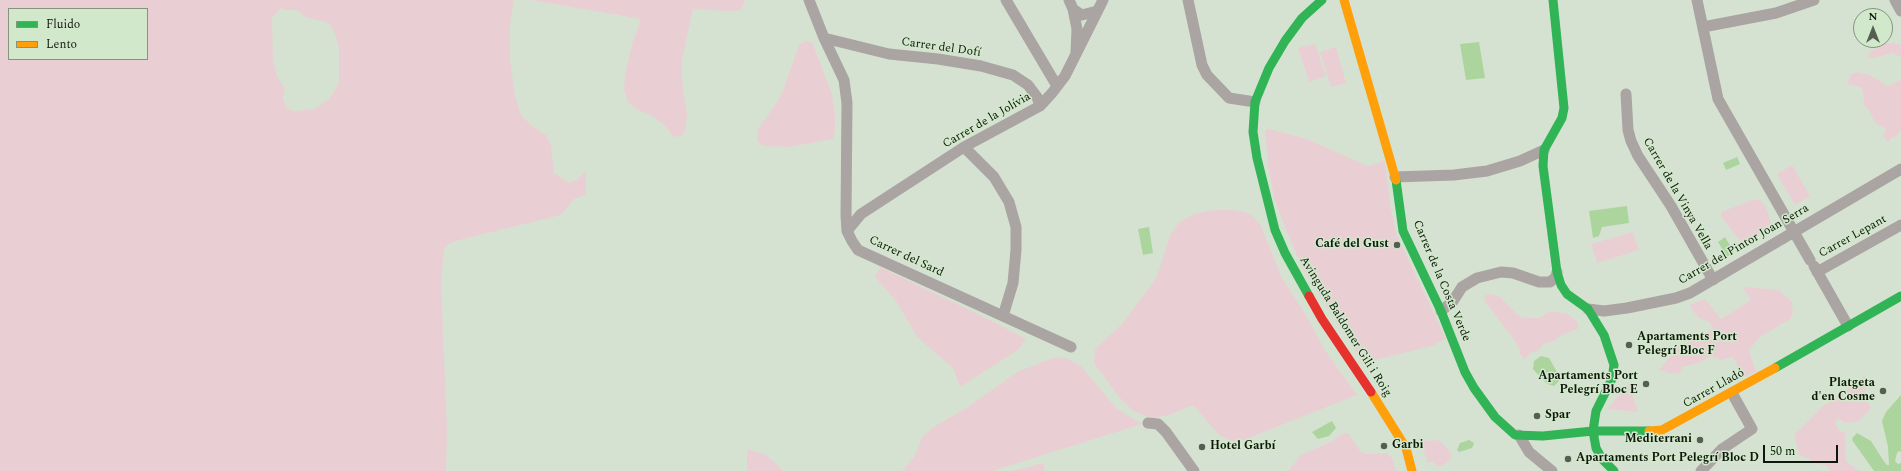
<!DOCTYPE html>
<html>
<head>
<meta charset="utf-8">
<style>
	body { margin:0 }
	#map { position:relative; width:1901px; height:471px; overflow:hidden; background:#d6e2d1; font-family:Spectral,serif }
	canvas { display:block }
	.legend { position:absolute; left:8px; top:8px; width:140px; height:52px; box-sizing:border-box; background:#d2e8cb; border:1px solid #84947f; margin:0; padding:5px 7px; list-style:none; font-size:12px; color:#0f170d }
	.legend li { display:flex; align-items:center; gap:8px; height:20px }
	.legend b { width:20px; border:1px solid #84947f }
	.north { position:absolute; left:1853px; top:8px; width:40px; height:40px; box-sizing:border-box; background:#d2e8cb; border:1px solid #84947f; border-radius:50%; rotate:0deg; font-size:11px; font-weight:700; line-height:16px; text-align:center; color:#0f170d }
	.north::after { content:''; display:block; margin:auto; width:14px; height:18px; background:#555e52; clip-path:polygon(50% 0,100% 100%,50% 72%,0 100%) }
	.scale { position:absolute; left:1763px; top:445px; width:75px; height:18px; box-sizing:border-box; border:2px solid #0f170d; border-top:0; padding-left:5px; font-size:12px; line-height:14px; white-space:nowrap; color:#0f170d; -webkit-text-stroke:3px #d2e8cb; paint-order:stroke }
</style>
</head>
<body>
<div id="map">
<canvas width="1901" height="471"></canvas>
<ul class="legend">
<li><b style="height:5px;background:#30b455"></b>Fluido</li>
<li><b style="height:5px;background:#ff9f0a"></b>Lento</li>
</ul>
<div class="north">N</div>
<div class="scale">50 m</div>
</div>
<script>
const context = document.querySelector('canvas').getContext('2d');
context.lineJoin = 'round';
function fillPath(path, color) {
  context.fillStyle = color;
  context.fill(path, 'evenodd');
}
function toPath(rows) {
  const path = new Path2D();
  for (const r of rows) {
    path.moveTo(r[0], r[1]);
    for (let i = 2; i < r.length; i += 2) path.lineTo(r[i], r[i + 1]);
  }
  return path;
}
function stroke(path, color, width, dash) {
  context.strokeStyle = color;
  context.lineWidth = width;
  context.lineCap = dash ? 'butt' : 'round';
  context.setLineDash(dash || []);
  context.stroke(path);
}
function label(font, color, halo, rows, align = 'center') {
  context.font = font + ' Spectral,serif';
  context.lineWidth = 3;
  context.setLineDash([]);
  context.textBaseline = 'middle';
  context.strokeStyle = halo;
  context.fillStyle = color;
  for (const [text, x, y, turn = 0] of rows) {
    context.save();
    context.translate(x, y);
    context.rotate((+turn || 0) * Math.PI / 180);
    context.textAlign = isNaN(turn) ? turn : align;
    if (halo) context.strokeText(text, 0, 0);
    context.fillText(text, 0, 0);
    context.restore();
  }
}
const green = toPath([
	[0,0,514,0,510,24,510,60,515,95,521,115,532,126,546,135,551,145,554,173,570,183,578,179,586,170,586,195,574,199,561,215,463,239,450,243,444,249,441,282,447,429,446,471,0,471],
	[281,8,286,10,297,10,305,17,329,23,335,34,339,48,339,83,329,99,315,109,295,111,286,108,283,98,285,89,277,76,273,59,272,18],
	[9,9,147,9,147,59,9,59],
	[530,0,745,0,745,1,741,10,729,11,693,9,682,60,682,78,687,117,685,131,681,136,674,137,664,125,651,115,638,110,628,102,624,89,625,75,632,44,641,19],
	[805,41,812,42,832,94,835,114,835,130,833,139,789,147,762,146,757,140,758,129,775,105,783,91,799,45],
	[1888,43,1898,44,1901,45,1901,57,1892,53,1874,58,1868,57,1870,52,1883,44],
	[1315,44,1326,76,1309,82,1298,48],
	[1336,47,1346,83,1331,87,1320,52],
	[1858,72,1870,75,1888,86,1901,80,1901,131,1898,133,1895,138,1892,137,1888,142,1883,136,1886,129,1875,123,1870,112,1864,105,1863,90,1860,87,1847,84,1851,74],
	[1269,129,1307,139,1368,166,1385,161,1390,204,1396,233,1446,339,1436,343,1436,345,1363,363,1303,269,1287,232,1274,198,1268,165,1265,130],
	[1792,165,1810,196,1795,205,1777,174],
	[1752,200,1760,200,1766,206,1771,223,1748,245,1744,244,1732,231,1721,216,1721,212],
	[1212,210,1234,210,1244,212,1251,215,1260,224,1282,278,1306,315,1325,350,1357,395,1241,441,1231,441,1219,435,1193,405,1169,415,1151,418,1133,411,1119,397,1094,363,1095,349,1122,324,1152,284,1158,273,1171,233,1179,223,1191,215],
	[1633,232,1639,250,1597,263,1591,244],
	[880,267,988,319,1026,339,1018,350,960,387,953,368,917,337,896,301,875,277],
	[1745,287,1779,290,1792,302,1793,313,1790,319,1760,337,1749,350,1756,372,1743,377,1733,357,1721,360,1711,356,1699,363,1682,367,1680,373,1672,374,1659,370,1679,346,1703,336,1713,328,1709,322,1699,318,1691,309,1691,304,1705,299,1721,319,1751,300,1743,288],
	[1489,294,1499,296,1518,315,1523,318,1540,318,1549,312,1554,312,1568,314,1578,323,1578,329,1562,335,1553,341,1544,344,1539,350,1530,353,1525,360,1520,354,1519,348,1515,341,1486,303,1484,296],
	[1064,357,1081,366,1116,408,1142,424,992,471,902,471,914,457,923,436,935,426,968,407,1017,372,1053,358],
	[1865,376,1867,381,1865,397,1871,408,1862,418,1855,422,1845,423,1840,419,1836,420,1835,422,1839,430,1845,433,1846,461,1859,471,1830,471,1827,466,1812,462,1810,459,1803,457,1799,454,1794,435,1822,407],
	[1629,384,1638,412,1607,409],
	[1343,433,1348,433,1361,452,1367,454,1387,453,1392,458,1396,471,1288,471,1301,455,1333,441],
	[1436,440,1440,441,1446,447,1452,456,1450,460,1442,466,1438,467,1433,462,1427,462,1423,447,1423,441],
	[748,449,766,455,784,471,747,471,747,456],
	[1043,463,1045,471,1012,471]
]);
const water = toPath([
	[1479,42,1485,78,1466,80,1460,44],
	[1737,157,1740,164,1726,170,1723,163],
	[1627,206,1629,223,1602,227,1599,236,1593,238,1589,211],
	[1149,227,1153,253,1143,255,1138,229],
	[1725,237,1734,252,1727,257,1718,242],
	[1541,356,1549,358,1557,372,1559,381,1554,386,1547,384,1533,369,1534,361],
	[1901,395,1901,452,1899,451,1897,453,1895,461,1898,464,1901,463,1901,471,1874,471,1852,440,1853,437,1857,433,1871,441,1883,460,1887,465,1889,465,1888,447,1882,421,1886,412],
	[1332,421,1336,428,1329,436,1318,439,1312,432],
	[1469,440,1474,443,1472,448,1459,452,1457,450,1460,443]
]);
const street = toPath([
	[809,0,824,38,844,80,847,103,846,216,847,231,852,241,858,250,1071,347],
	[1006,0,1057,86],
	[1069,0,1073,9,1082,15,1097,11],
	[1188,0,1202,65,1207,75,1229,98,1255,102],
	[1697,0,1718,99,1810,260],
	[1895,0,1901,11],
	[1073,9,1077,29,1076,52],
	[1703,27,1776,13,1814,0],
	[824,38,889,54,938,59,981,66,1013,75,1028,85,1037,97,1040,106],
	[1626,94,1628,130,1631,141,1638,156,1671,206,1713,280],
	[964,147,994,177,1009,202,1016,227,1016,250,1013,283,1003,316],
	[1395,177,1454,175,1487,171,1520,161,1544,150],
	[847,231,861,214,964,147,1040,106,1052,93,1065,76,1103,0],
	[1814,266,1848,326],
	[1817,272,1901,225],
	[1588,309,1604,311,1627,308,1676,298,1690,293,1901,169],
	[1441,311,1453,301,1462,287,1477,278,1501,272,1513,273,1539,282,1550,282,1556,277,1557,272],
	[1148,423,1158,424,1166,432,1194,471],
	[1519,435,1529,452,1552,471],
	[1701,471,1722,449,1752,429,1732,393]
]);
const fast = toPath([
	[1553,0,1564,108,1562,118,1544,150,1543,166,1557,272,1561,285,1567,294,1588,309,1604,335,1614,365,1612,379,1596,411,1593,431,1596,448,1602,459,1614,471],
	[1396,180,1403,231,1441,311,1465,372,1474,388,1495,417,1515,435,1543,436,1593,431,1649,431],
	[1309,296,1285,253,1275,230,1257,158,1253,132,1255,102,1269,68,1285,41,1302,18,1322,0],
	[1775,368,1901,296]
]);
const slow = toPath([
	[1344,0,1396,180],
	[1371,392,1406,448,1412,471],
	[1649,431,1662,430,1775,368]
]);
const jam = toPath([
	[1309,296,1322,319,1371,392]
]);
const markers = [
	[1397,245,4,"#555e52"],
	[1629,345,4,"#555e52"],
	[1646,384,4,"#555e52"],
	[1883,391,4,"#555e52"],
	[1537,416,4,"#555e52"],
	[1700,440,4,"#555e52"],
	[1384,446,4,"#555e52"],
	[1202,447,4,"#555e52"],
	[1568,459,4,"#555e52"]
];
const streetNames = [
	["Carrer del Dofí",941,48,8],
	["Carrer de la Jolívia",987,121,-30],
	["Carrer de la Vinya Vella",1677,194,60],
	["Carrer Lepant",1853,237,-29],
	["Carrer del Pintor Joan Serra",1744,245,-30],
	["Carrer del Sard",906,257,25],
	["Carrer de la Costa Verde",1441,281,67],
	["Avinguda Baldomer Gili i Roig",1345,327,58],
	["Carrer Lladó",1714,389,-29]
];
const poiNames = [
	["Café del Gust",1389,245,"right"],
	["Apartaments Port",1637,338],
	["Pelegrí Bloc F",1637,352],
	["Apartaments Port",1638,377,"right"],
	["Pelegrí Bloc E",1638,391,"right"],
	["Platgeta",1875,384,"right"],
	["d'en Cosme",1875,398,"right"],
	["Spar",1545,416],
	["Mediterrani",1692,440,"right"],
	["Garbi",1392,446],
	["Hotel Garbí",1210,447],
	["Apartaments Port Pelegrí Bloc D",1576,459]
];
fillPath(green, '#e9cfd3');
fillPath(water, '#abd59c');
stroke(street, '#aaa4a3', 11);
stroke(fast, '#30b455', 9);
stroke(slow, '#ff9f0a', 9);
stroke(jam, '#e5322d', 9);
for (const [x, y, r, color] of markers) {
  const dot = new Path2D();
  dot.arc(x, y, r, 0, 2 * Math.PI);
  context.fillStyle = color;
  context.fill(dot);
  stroke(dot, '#d2e8cb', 1.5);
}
label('12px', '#0f170d', '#d2e8cb', streetNames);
label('bold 12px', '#0f170d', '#d2e8cb', poiNames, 'left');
</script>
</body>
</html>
